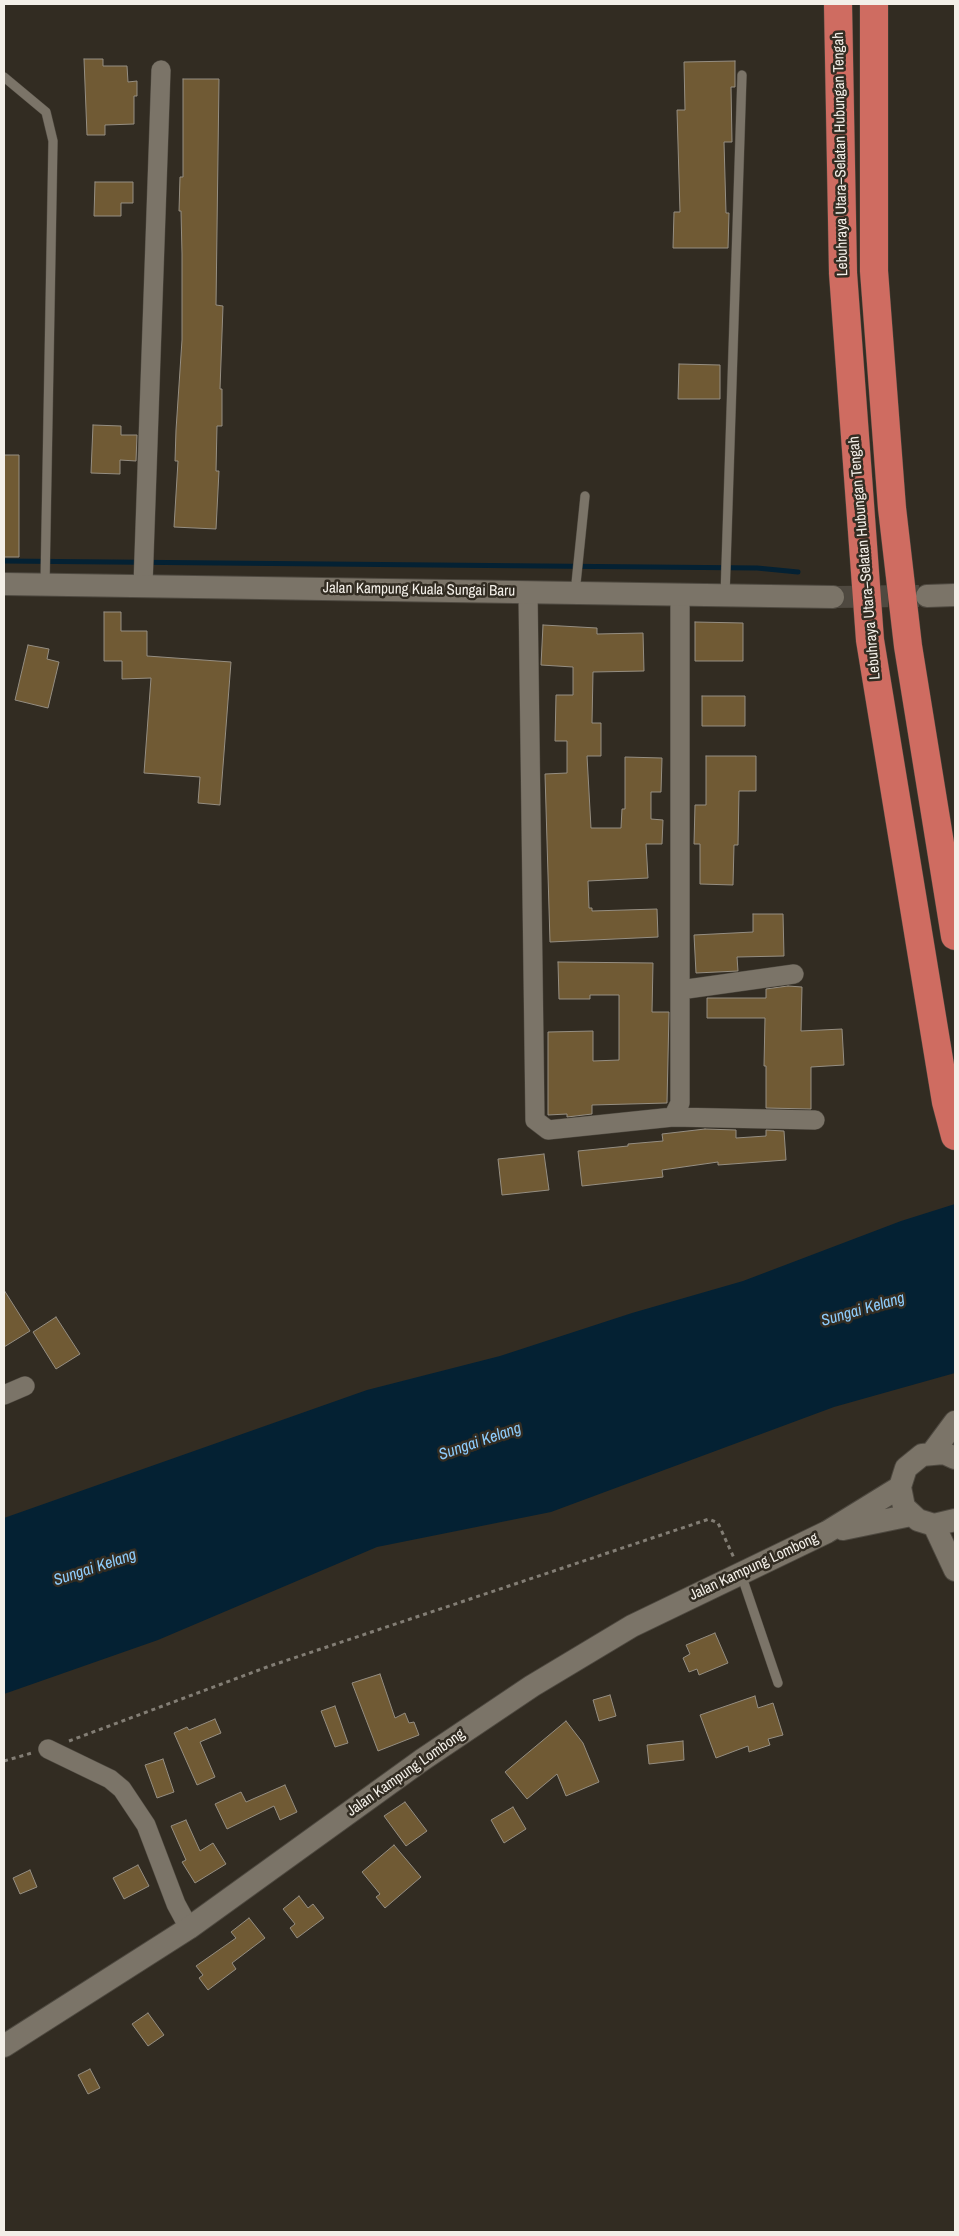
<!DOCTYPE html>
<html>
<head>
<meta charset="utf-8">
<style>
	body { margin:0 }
	#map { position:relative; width:959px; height:2236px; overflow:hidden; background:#322c22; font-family:"Archivo Narrow",sans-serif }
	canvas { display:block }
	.frame { position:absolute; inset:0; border:5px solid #f3efe8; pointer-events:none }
</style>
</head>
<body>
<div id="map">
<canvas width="959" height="2236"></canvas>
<div class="frame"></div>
</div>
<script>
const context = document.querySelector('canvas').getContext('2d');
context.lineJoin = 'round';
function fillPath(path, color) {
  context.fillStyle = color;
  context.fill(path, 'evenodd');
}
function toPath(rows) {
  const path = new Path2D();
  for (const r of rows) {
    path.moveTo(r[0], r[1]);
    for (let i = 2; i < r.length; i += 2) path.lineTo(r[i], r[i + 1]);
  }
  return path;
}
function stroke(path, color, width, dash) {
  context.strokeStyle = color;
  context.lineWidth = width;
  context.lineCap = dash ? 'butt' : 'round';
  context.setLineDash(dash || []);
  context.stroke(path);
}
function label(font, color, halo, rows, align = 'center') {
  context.font = font + ' "Archivo Narrow",sans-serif';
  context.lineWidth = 5;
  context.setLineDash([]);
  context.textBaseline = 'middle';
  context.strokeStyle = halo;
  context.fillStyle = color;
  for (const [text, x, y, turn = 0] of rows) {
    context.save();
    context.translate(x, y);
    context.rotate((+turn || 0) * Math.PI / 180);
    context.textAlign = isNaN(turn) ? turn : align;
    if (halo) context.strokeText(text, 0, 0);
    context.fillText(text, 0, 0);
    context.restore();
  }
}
const water = toPath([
	[955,1204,955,1373,834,1407,551,1512,377,1547,158,1640,4,1694,4,1518,367,1390,500,1356,632,1313,743,1281,901,1221]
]);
const stream = toPath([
	[4,561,757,568,798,572]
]);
const building = toPath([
	[84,59,103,59,103,66,127,66,128,82,137,81,137,96,134,96,134,124,105,125,105,135,87,135,84,59],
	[735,61,735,87,731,87,732,142,724,142,726,213,729,213,728,248,673,248,674,212,680,212,677,110,685,110,684,62,735,61],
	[183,79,219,79,216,305,223,306,220,389,222,389,222,426,217,426,216,471,219,471,216,529,174,527,178,461,175,461,176,430,182,340,182,254,181,211,179,211,180,177,183,177,183,79],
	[95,182,133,182,133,203,121,203,121,216,94,216,95,182],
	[679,364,720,365,720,399,678,399,679,364],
	[93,425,121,426,121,435,137,435,136,461,120,460,120,474,91,473,93,425],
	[4,455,19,455,19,557,4,557,4,455],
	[104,612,121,612,121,631,147,631,147,656,231,662,220,805,198,803,200,777,144,773,151,678,122,679,122,661,104,661,104,612],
	[695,622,743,623,743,661,695,661,695,622],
	[543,625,597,628,597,634,643,633,644,671,593,672,592,723,601,723,601,756,587,756,591,828,621,828,622,809,625,809,625,757,662,758,661,792,651,792,651,819,663,820,662,844,646,844,648,878,588,881,589,908,592,908,592,911,657,909,658,937,550,942,545,774,567,773,567,741,555,741,556,695,573,695,573,667,541,665,543,625],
	[28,645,49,649,47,659,59,662,48,708,15,700,28,645],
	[702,696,745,696,745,726,702,726,702,696],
	[706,756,756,756,756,791,739,791,738,845,734,845,733,885,700,884,700,844,694,844,695,805,706,805,706,756],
	[753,914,783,914,784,956,737,957,738,971,696,973,694,935,753,932,753,914],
	[558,962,653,963,652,1012,669,1012,667,1103,592,1105,592,1114,567,1117,567,1114,548,1115,548,1032,593,1031,593,1061,619,1060,619,995,590,995,590,999,559,999,558,962],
	[788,986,802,987,801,1031,842,1029,844,1065,811,1067,811,1109,766,1108,766,1066,764,1066,765,1018,707,1018,707,998,766,998,766,989,788,986],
	[705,1129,736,1130,736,1138,766,1136,766,1130,784,1131,786,1160,718,1165,718,1162,662,1170,663,1177,582,1186,578,1151,628,1146,628,1144,663,1141,662,1134,705,1129],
	[544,1154,549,1190,502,1195,498,1159,544,1154],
	[4,1290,30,1331,4,1347,4,1290],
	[56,1317,80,1354,56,1369,33,1332,56,1317],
	[715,1633,728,1663,699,1675,697,1669,689,1672,683,1658,690,1654,686,1645,715,1633],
	[380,1674,395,1718,405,1713,409,1723,414,1722,419,1735,378,1751,352,1683,380,1674],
	[610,1695,616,1716,599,1721,593,1700,610,1695],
	[755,1696,758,1708,773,1703,783,1735,768,1739,770,1745,749,1752,748,1746,716,1758,700,1715,755,1696],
	[335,1706,348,1743,335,1747,321,1711,335,1706],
	[215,1719,221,1733,200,1742,215,1777,197,1785,174,1733,187,1727,189,1730,215,1719],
	[566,1721,583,1743,599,1782,566,1796,557,1774,527,1799,505,1772,566,1721],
	[683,1741,684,1760,649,1764,647,1745,683,1741],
	[163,1759,174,1792,157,1798,145,1765,163,1759],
	[285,1785,297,1812,280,1820,274,1806,227,1829,215,1804,241,1792,246,1802,285,1785],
	[405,1802,427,1831,406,1846,384,1816,405,1802],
	[513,1807,526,1829,504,1843,491,1820,513,1807],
	[186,1820,200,1851,213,1843,226,1864,195,1883,182,1862,186,1860,171,1826,186,1820],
	[394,1845,421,1877,385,1908,376,1897,380,1894,362,1872,394,1845],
	[138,1865,149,1886,124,1899,113,1878,138,1865],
	[30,1870,37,1887,20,1894,13,1878,30,1870],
	[299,1896,308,1908,313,1904,324,1918,297,1938,290,1928,295,1924,283,1909,299,1896],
	[249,1918,265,1938,232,1963,236,1969,208,1990,199,1978,203,1975,196,1966,236,1938,231,1932,249,1918],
	[148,2013,164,2035,148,2046,132,2024,148,2013],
	[90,2069,100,2088,88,2094,78,2075,90,2069]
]);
const tertiaryTunnel = toPath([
	[833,597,919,596]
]);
const path = toPath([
	[69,1741,267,1667,709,1519,718,1523,734,1558],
	[4,1761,32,1753]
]);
const service = toPath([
	[4,77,46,112,53,141,45,584],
	[575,593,585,496],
	[725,596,742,75],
	[741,1574,778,1683]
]);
const minor = toPath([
	[143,585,161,70],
	[528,592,535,1120,548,1130,673,1117,680,1103,680,595],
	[680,990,794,974],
	[673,1117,815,1120],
	[4,1395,25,1386],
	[48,1749,110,1779,122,1789,146,1825,176,1904,189,1928]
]);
const tertiary = toPath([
	[4,584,833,597],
	[927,596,955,595],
	[932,1453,955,1422],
	[955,1458,944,1453,922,1455,906,1468,900,1487,904,1507,918,1520,934,1525,955,1520],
	[934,1525,955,1570],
	[843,1529,911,1515],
	[4,2046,189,1928,422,1760,532,1686,632,1626,827,1532,900,1487]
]);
const motorway = toPath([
	[838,4,843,273,870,640,946,1102,955,1136],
	[874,4,874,271,892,508,908,646,955,936]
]);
const streetNames = [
	["Lebuhraya Utara–Selatan Hubungan Tengah",841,154,-91],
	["Lebuhraya Utara–Selatan Hubungan Tengah",865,558,-95],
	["Jalan Kampung Kuala Sungai Baru",419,590,1],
	["Jalan Kampung Lombong",754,1567,-25],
	["Jalan Kampung Lombong",406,1773,-35]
];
const waterNames = [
	["Sungai Kelang",863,1310,-16],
	["Sungai Kelang",480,1442,-19],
	["Sungai Kelang",95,1568,-18]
];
fillPath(water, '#042133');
stroke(stream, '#042133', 5);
fillPath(building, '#705a34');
stroke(building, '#958e82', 1);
stroke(tertiaryTunnel, '#4f4940', 22, [22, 11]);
stroke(service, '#4e4940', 10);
stroke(minor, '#4e4940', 20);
stroke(tertiary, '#4e4940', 24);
stroke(motorway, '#4e4940', 29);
stroke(path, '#837e75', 3, [4, 4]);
stroke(service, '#7b7468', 9);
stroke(minor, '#7b7468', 19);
stroke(tertiary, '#7b7468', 22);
stroke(motorway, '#cf6c61', 28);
label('15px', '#f3efe8', '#322c22', streetNames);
label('italic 16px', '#8eccfb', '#322c22', waterNames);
</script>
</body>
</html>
